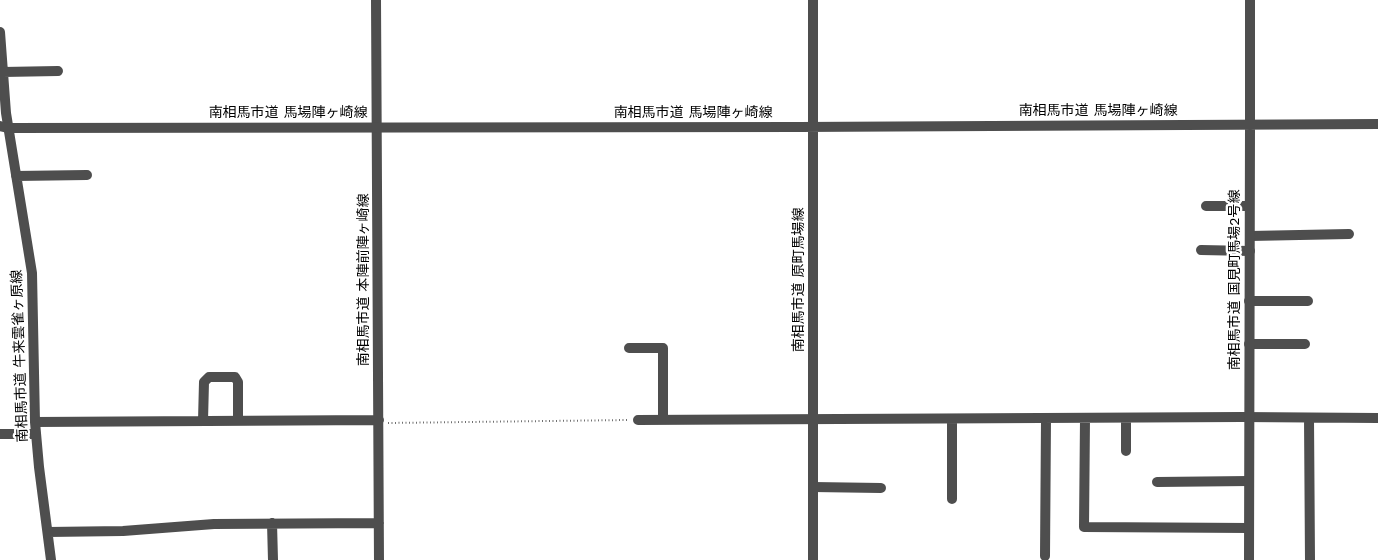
<!DOCTYPE html>
<html>
<head>
<meta charset="utf-8">
<style>
	body { margin:0 }
	canvas { display:block; background:#fff }
</style>
</head>
<body>
<canvas width="1378" height="560"></canvas>
<script>
const context = document.querySelector('canvas').getContext('2d');
context.lineJoin = 'round';
function toPath(rows) {
  const path = new Path2D();
  for (const r of rows) {
    path.moveTo(r[0], r[1]);
    for (let i = 2; i < r.length; i += 2) path.lineTo(r[i], r[i + 1]);
  }
  return path;
}
function stroke(path, color, width, dash) {
  context.strokeStyle = color;
  context.lineWidth = width;
  context.lineCap = dash ? 'butt' : 'round';
  context.setLineDash(dash || []);
  context.stroke(path);
}
function label(font, color, halo, rows, align = 'center') {
  context.font = font + ' "Work Sans","Noto Sans JP",sans-serif';
  context.lineWidth = 4.5;
  context.setLineDash([]);
  context.textBaseline = 'middle';
  context.strokeStyle = halo;
  context.fillStyle = color;
  for (const [text, x, y, turn = 0] of rows) {
    context.save();
    context.translate(x, y);
    context.rotate((+turn || 0) * Math.PI / 180);
    context.textAlign = isNaN(turn) ? turn : align;
    if (halo) context.strokeText(text, 0, 0);
    context.fillText(text, 0, 0);
    context.restore();
  }
}
const path = toPath([
	[388,423,628,420]
]);
const minor = toPath([
	[376,0,379,560],
	[1250,0,1250,125],
	[0,32,6,113,32,273,35,422,39,467,51,560],
	[3,72,58,71],
	[16,176,87,175],
	[1206,206,1249,206],
	[1250,236,1349,234],
	[1201,250,1250,251],
	[1249,301,1308,301],
	[1249,344,1305,344],
	[629,348,663,348,663,420],
	[1309,418,1310,560],
	[952,419,952,499],
	[1085,419,1084,527,1249,528],
	[638,420,1241,417,1378,418],
	[203,421,204,382,209,377,235,377,238,382,238,421],
	[35,422,379,420],
	[0,434,36,434],
	[1126,451,1126,419],
	[1157,482,1249,481],
	[813,487,881,488],
	[272,523,273,560],
	[48,532,123,531,214,524,379,523],
	[1045,556,1046,419]
]);
const tertiary = toPath([
	[813,0,813,560],
	[0,126,8,128,799,127,1378,124],
	[1249,560,1250,125]
]);
const streetNames = [
	["南相馬市道 馬場陣ヶ崎線",1098,111],
	["南相馬市道 馬場陣ヶ崎線",288,113],
	["南相馬市道 馬場陣ヶ崎線",693,113],
	["南相馬市道 本陣前陣ヶ崎線",364,280,-90],
	["南相馬市道 原町馬場線",799,280,-90],
	["南相馬市道 国見町馬場2号線",1235,280,-90],
	["南相馬市道 牛来雲雀ヶ原線",20,356,-92]
];
stroke(path, '#707070', 2, [1, 2.5]);
stroke(minor, '#4e4e4e', 10);
stroke(tertiary, '#4e4e4e', 10);
label('14px', '#000', '#fff', streetNames);
</script>
</body>
</html>
